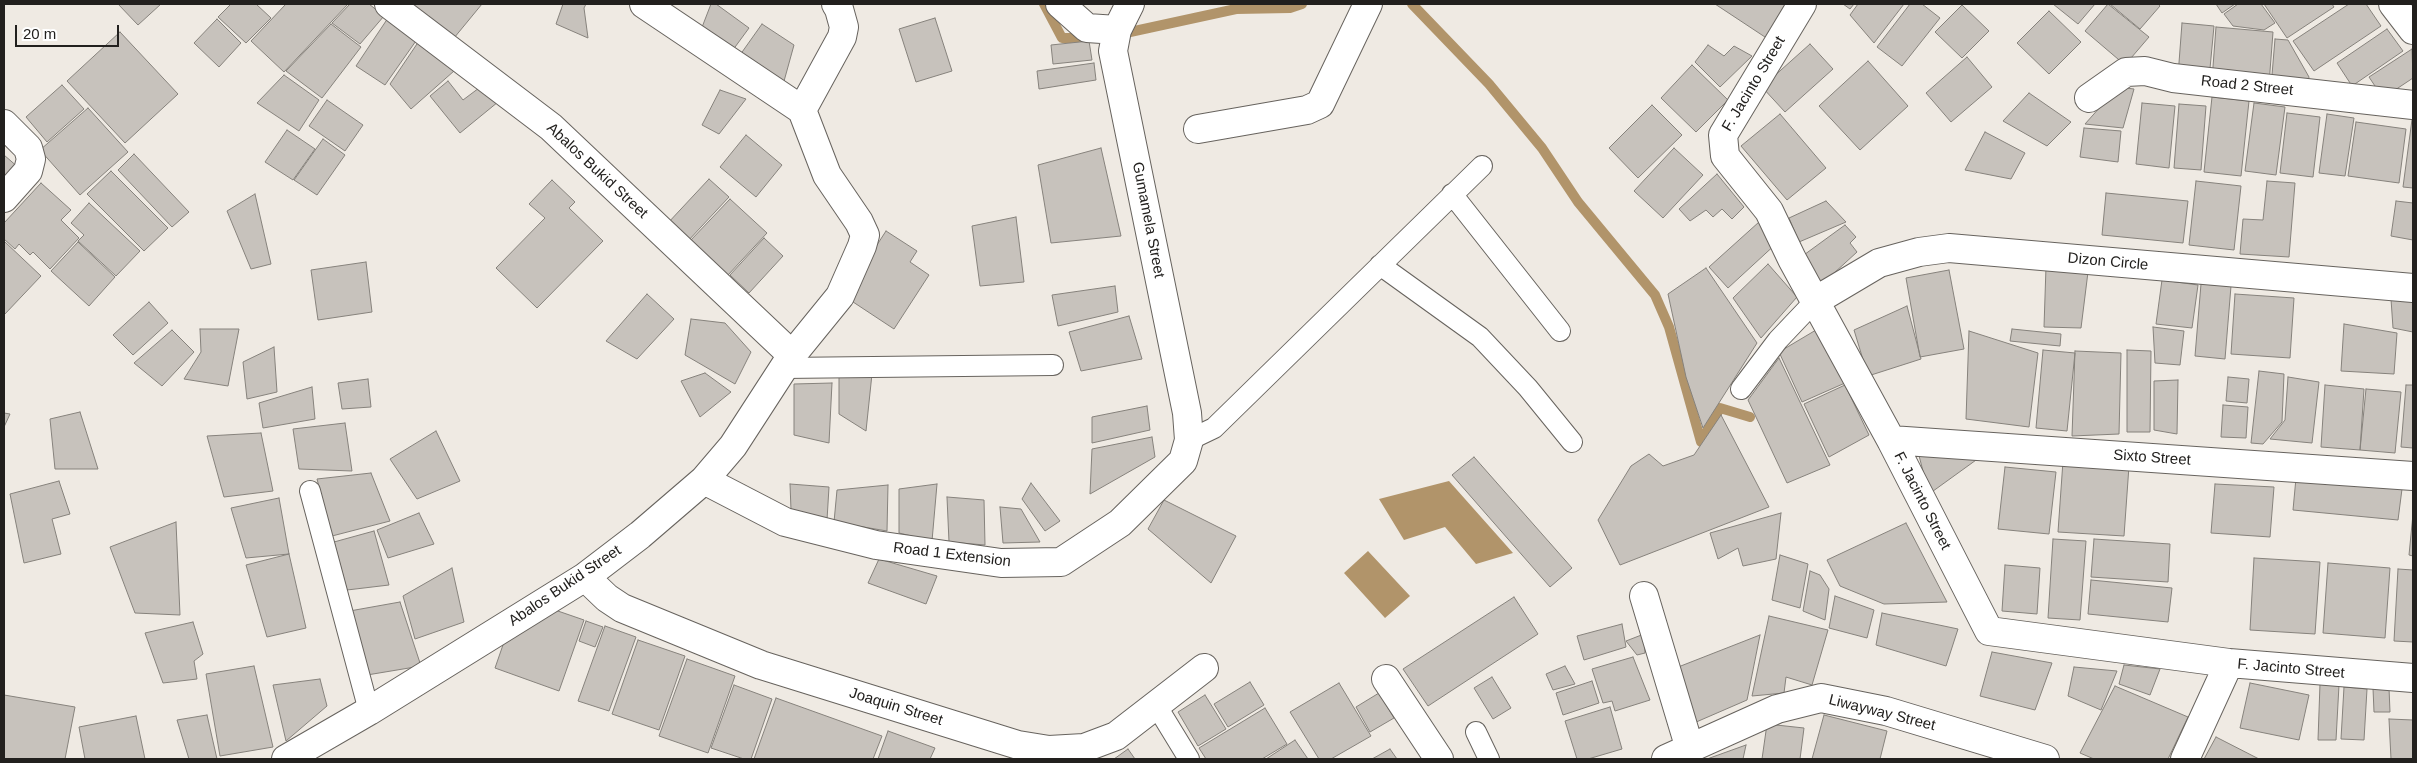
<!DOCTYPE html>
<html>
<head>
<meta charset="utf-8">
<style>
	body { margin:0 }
	#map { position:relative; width:2417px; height:763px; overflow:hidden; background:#efeae3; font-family:Arial,sans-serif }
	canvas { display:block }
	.frame { position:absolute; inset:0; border:5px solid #22201e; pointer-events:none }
	.scale { position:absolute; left:15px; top:25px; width:104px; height:22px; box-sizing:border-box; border:2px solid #22201e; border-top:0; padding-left:6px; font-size:15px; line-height:18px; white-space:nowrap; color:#22201e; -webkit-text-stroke:4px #fff; paint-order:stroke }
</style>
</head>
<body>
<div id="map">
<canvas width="2417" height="763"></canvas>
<div class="frame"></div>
<div class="scale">20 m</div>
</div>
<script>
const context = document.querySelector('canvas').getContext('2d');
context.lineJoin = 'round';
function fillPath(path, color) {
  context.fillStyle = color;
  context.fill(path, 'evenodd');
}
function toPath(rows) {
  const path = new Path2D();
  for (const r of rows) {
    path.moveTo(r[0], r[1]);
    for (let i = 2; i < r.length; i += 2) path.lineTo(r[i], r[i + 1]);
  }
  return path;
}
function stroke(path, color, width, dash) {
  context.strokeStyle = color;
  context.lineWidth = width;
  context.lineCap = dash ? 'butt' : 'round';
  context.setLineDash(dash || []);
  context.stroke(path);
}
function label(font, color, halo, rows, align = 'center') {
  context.font = font + ' Arial,sans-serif';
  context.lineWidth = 4;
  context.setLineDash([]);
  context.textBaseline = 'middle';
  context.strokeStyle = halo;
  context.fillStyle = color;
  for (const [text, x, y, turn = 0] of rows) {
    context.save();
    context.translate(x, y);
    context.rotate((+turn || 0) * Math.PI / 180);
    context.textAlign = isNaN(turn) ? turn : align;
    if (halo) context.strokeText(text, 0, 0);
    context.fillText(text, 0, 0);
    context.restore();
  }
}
const water = toPath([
	[1449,481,1513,553,1476,564,1445,527,1404,540,1379,499],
	[1368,551,1410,596,1385,618,1344,573]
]);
const stream = toPath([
	[1044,4,1062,38,1092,38],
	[1412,4,1489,84,1542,148,1578,202,1655,295,1669,327,1701,442,1720,408,1750,417],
	[1130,32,1236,9,1290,8,1302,4]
]);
const building = toPath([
	[118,4,161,4,138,25,118,4],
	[231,4,256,4,271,18,246,43,218,17,231,4],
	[286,4,348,4,284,72,251,41,286,4],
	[350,4,369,4,384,16,360,44,332,23,350,4],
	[412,4,482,4,454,38,412,4],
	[563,4,586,4,584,8,588,38,556,24,563,4],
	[711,4,716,4,749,28,727,58,699,35,711,4],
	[1715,4,1792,4,1768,39,1715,4],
	[1843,4,1854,4,1850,9,1843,4],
	[1858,4,1904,4,1874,43,1850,15,1858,4],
	[1910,4,1922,4,1940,18,1902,66,1877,47,1910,4],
	[2053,4,2095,4,2078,24,2053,4],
	[2108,4,2149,37,2125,65,2085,31,2108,4],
	[2110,4,2158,4,2160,6,2140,29,2110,4],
	[2216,4,2235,4,2222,13,2216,4],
	[2238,4,2261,4,2275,23,2264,30,2233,26,2224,14,2238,4],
	[2264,4,2332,4,2334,7,2287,38,2264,4],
	[2349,4,2366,4,2381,26,2314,71,2293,41,2349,4],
	[1962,5,1989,31,1962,58,1935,32,1962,5],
	[2049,11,2081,42,2049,74,2017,43,2049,11],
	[388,18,418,38,385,85,356,66,388,18],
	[935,18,952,71,916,82,899,29,935,18],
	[217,19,241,43,219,67,194,43,217,19],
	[2182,23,2214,26,2209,79,2178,76,2182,23],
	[331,24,361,47,322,98,286,71,331,24],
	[762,24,794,45,781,92,735,62,762,24],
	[2216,27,2273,32,2269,84,2212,80,2216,27],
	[2387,29,2403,51,2352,86,2337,63,2387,29],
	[120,32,178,94,125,143,67,81,120,32],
	[421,38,433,47,454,71,411,109,390,84,421,38],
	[2275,39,2288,40,2309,77,2307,89,2271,87,2275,39],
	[1089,41,1092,60,1053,64,1051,45,1089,41],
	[1810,44,1833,69,1785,112,1762,87,1810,44],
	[1708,45,1724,56,1734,46,1752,56,1720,87,1695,62,1708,45],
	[2412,49,2413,78,2383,98,2369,77,2412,49],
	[1967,57,1992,87,1951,122,1926,93,1967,57],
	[1868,61,1908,106,1860,150,1819,106,1868,61],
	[1094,63,1096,80,1039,89,1037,71,1094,63],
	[1692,65,1728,100,1696,132,1661,98,1692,65],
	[284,75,319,100,299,131,257,103,284,75],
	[448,81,463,100,483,85,498,102,460,133,430,96,448,81],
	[62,85,84,109,47,142,26,117,62,85],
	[2118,87,2134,89,2123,128,2085,124,2118,87],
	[720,90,746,99,719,134,702,125,720,90],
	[2029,93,2071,122,2047,146,2003,121,2029,93],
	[2212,97,2249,101,2241,176,2204,172,2212,97],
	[327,100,363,125,345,151,309,126,327,100],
	[2142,103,2175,106,2169,168,2136,164,2142,103],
	[2254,103,2285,107,2276,175,2245,171,2254,103],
	[2179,104,2206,106,2201,170,2174,168,2179,104],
	[1652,105,1682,135,1638,178,1609,148,1652,105],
	[88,108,128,152,80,195,40,150,88,108],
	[2413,112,2413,188,2403,187,2413,112],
	[2287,113,2320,117,2313,177,2280,173,2287,113],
	[1780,114,1826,168,1787,200,1741,146,1780,114],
	[2327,114,2354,118,2345,176,2319,173,2327,114],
	[2356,122,2406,129,2399,183,2348,176,2356,122],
	[2084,128,2121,131,2118,162,2080,157,2084,128],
	[287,130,315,149,293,180,265,162,287,130],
	[1985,132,2025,153,2011,179,1965,170,1985,132],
	[746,135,782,165,756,197,720,167,746,135],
	[323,139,345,155,317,195,294,180,323,139],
	[1101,148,1121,236,1051,243,1038,165,1101,148],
	[1674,148,1703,175,1663,218,1634,191,1674,148],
	[134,154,189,212,172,227,118,170,134,154],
	[4,155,19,168,4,186,4,155],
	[111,171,168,228,144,251,87,194,111,171],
	[1717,174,1744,207,1732,219,1722,209,1713,217,1706,210,1690,221,1679,209,1717,174],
	[709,179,729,197,687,242,667,224,709,179],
	[552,180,575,202,569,208,603,241,537,308,496,268,545,218,529,204,552,180],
	[2196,181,2241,186,2234,250,2189,245,2196,181],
	[2267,181,2295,183,2289,257,2240,254,2243,219,2263,220,2267,181],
	[41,183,71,210,61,220,79,238,50,269,33,252,30,255,19,244,15,249,4,239,4,223,41,183],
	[2106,193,2188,201,2183,243,2102,235,2106,193],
	[255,194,271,264,251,269,227,211,255,194],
	[730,199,767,233,728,275,690,241,730,199],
	[1826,201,1846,222,1799,242,1789,218,1826,201],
	[2396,201,2413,203,2413,240,2391,236,2396,201],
	[89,203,140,251,116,276,78,241,84,235,71,223,89,203],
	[1016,217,1024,282,980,286,972,226,1016,217],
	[1759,222,1778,242,1728,288,1709,267,1759,222],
	[1845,225,1856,237,1850,243,1857,252,1821,285,1797,260,1845,225],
	[886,231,917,251,910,262,929,275,894,329,844,296,886,231],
	[764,238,783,256,749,293,730,275,764,238],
	[4,241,41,276,4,315,4,241],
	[78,242,115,277,89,306,51,271,78,242],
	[366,262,372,312,318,320,311,270,366,262],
	[1768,264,1797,297,1761,338,1733,298,1768,264],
	[2046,267,2088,272,2081,328,2044,327,2046,267],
	[1706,268,1757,343,1703,428,1686,377,1668,294,1706,268],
	[1949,270,1964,349,1920,357,1906,278,1949,270],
	[2162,280,2198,285,2192,328,2156,324,2162,280],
	[2201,284,2231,286,2225,359,2195,356,2201,284],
	[1115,286,1118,312,1058,326,1052,295,1115,286],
	[647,294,674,319,637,359,606,341,647,294],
	[2235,294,2294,298,2290,358,2231,354,2235,294],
	[2391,299,2413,302,2413,332,2393,328,2391,299],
	[149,302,168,323,133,355,113,335,149,302],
	[1907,306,1921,359,1868,376,1854,330,1907,306],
	[1129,316,1142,359,1081,371,1069,332,1129,316],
	[691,319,725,323,751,352,735,384,685,355,691,319],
	[2344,324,2397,333,2394,374,2341,371,2344,324],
	[2153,327,2184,331,2180,365,2155,363,2153,327],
	[200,329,239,329,228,386,184,379,201,352,200,329],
	[2012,329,2061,334,2060,346,2010,341,2012,329],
	[172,330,194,352,162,386,134,363,172,330],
	[1816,330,1845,383,1802,402,1779,352,1816,330],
	[1969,331,2038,353,2029,427,1966,419,1969,331],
	[274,347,277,392,247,399,243,362,274,347],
	[2043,350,2075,353,2067,431,2036,428,2043,350],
	[2127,350,2151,351,2150,432,2127,432,2127,350],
	[2075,351,2121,353,2119,434,2072,436,2075,351],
	[1779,358,1830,465,1787,483,1748,400,1779,358],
	[2259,371,2284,374,2282,422,2263,444,2251,443,2259,371],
	[705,373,731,392,700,417,681,381,705,373],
	[872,374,866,431,839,414,839,377,872,374],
	[2228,377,2249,379,2247,403,2226,401,2228,377],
	[2288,377,2319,382,2312,443,2270,439,2285,420,2288,377],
	[368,379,371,407,342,409,338,383,368,379],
	[2178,380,2177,434,2154,430,2154,381,2178,380],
	[832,383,829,443,794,435,794,384,832,383],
	[1845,385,1869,435,1829,457,1804,404,1845,385],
	[2325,385,2364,389,2360,450,2321,447,2325,385],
	[2406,385,2413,385,2413,448,2401,447,2406,385],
	[312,387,315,419,263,428,259,403,312,387],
	[2366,389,2401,392,2395,453,2360,450,2366,389],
	[2223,405,2248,407,2246,438,2221,437,2223,405],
	[1147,406,1150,430,1092,443,1092,417,1147,406],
	[80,412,98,469,55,469,50,419,80,412],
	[4,413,10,414,4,427,4,413],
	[1721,415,1769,507,1620,565,1598,520,1631,466,1649,454,1663,466,1694,455,1721,415],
	[345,423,352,471,299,469,293,429,345,423],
	[436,431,460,481,417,499,390,459,436,431],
	[261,433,273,491,224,497,207,436,261,433],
	[1152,437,1155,457,1090,494,1092,449,1152,437],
	[1917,448,1983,455,1929,494,1917,448],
	[1474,457,1572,568,1550,587,1452,475,1474,457],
	[2063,461,2129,466,2124,536,2058,532,2063,461],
	[2005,467,2056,472,2049,534,1998,529,2005,467],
	[371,473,390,521,332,536,317,479,371,473],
	[2296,478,2402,489,2398,520,2293,510,2296,478],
	[59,481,70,514,52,519,61,554,24,563,10,494,59,481],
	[1031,483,1060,521,1045,531,1022,499,1031,483],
	[790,484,829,487,827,520,791,510,790,484],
	[937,484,932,541,899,533,899,489,937,484],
	[2215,484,2274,487,2270,537,2211,533,2215,484],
	[888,485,887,531,834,522,837,490,888,485],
	[947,497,984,500,985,545,949,542,947,497],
	[279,498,289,554,246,558,231,508,279,498],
	[1164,500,1236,536,1211,583,1148,529,1164,500],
	[1000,507,1021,509,1040,542,1003,543,1000,507],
	[419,513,434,544,388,558,377,530,419,513],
	[1781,513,1776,559,1743,566,1738,548,1718,559,1710,533,1781,513],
	[2413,514,2413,556,2409,555,2413,514],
	[176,522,180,615,135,613,110,547,176,522],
	[1906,523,1947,602,1884,604,1840,586,1827,560,1906,523],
	[374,531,389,585,347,590,334,542,374,531],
	[2053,539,2086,541,2080,620,2048,618,2053,539],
	[2094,539,2170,544,2168,582,2091,577,2094,539],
	[289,554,306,628,267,637,246,565,289,554],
	[1780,555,1808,564,1800,608,1772,600,1780,555],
	[2254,558,2320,562,2315,634,2250,630,2254,558],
	[879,559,937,576,926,604,868,583,879,559],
	[2328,563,2390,568,2385,638,2323,633,2328,563],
	[2005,565,2040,568,2037,614,2002,611,2005,565],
	[452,568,464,622,415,639,403,596,452,568],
	[2398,569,2413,570,2413,642,2394,641,2398,569],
	[1810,571,1820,575,1829,589,1825,620,1803,611,1810,571],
	[2091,580,2172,588,2168,622,2088,614,2091,580],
	[1835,596,1874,610,1867,638,1829,628,1835,596],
	[1514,597,1538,634,1428,706,1403,669,1514,597],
	[400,602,421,666,361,676,344,612,400,602],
	[552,609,584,620,559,691,495,668,504,642,552,609],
	[1882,613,1958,629,1946,666,1876,645,1882,613],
	[1769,616,1828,630,1812,685,1786,677,1784,693,1752,696,1769,616],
	[586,621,603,627,595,647,579,641,586,621],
	[193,622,203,654,194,661,197,679,163,683,145,633,193,622],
	[1622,624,1626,647,1584,660,1577,636,1622,624],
	[605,626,636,637,609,711,578,701,605,626],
	[1644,634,1645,653,1637,655,1626,641,1644,634],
	[1760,635,1747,700,1687,726,1668,671,1760,635],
	[638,640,685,656,659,730,612,714,638,640],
	[1992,652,2052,663,2035,710,1980,696,1992,652],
	[1633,657,1650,700,1615,711,1612,701,1603,703,1592,669,1633,657],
	[687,659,735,676,708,753,659,736,687,659],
	[2124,665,2160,669,2150,695,2119,684,2124,665],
	[254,666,273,747,220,756,206,674,254,666],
	[1565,666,1575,684,1553,690,1546,674,1565,666],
	[2074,667,2117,671,2101,710,2068,696,2074,667],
	[1492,677,1511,708,1493,719,1474,688,1492,677],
	[320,679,327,706,286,741,273,685,320,679],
	[1592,681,1599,703,1563,715,1556,693,1592,681],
	[1250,682,1264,705,1228,727,1214,704,1250,682],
	[1339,683,1371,736,1331,759,1319,759,1290,712,1339,683],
	[2250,683,2309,695,2299,740,2240,728,2250,683],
	[2320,684,2339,685,2336,740,2318,740,2320,684],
	[734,685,772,699,751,759,744,759,711,748,734,685],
	[2115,686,2188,717,2168,759,2094,759,2080,753,2115,686],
	[2344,687,2367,689,2364,740,2341,739,2344,687],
	[2373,688,2389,688,2390,712,2374,712,2373,688],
	[1379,693,1394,718,1370,732,1356,707,1379,693],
	[4,695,75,707,65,759,4,759,4,695],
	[1205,695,1226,729,1198,746,1178,712,1205,695],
	[776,698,882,736,873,759,754,759,776,698],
	[1610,707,1622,749,1588,759,1577,759,1565,721,1610,707],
	[1265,708,1287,744,1262,759,1206,759,1199,748,1265,708],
	[207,715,217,759,189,759,177,720,207,715],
	[1824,715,1887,731,1880,759,1812,759,1824,715],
	[136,716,145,759,85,759,79,727,136,716],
	[2389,719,2413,720,2413,759,2391,759,2389,719],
	[1767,724,1804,728,1800,759,1762,759,1767,724],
	[888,731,935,748,930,759,878,759,888,731],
	[2216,737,2259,759,2204,759,2216,737],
	[1295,740,1308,759,1266,759,1295,740],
	[1746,745,1743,759,1707,759,1746,745],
	[1128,749,1135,759,1114,759,1128,749],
	[1390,749,1397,759,1372,759,1390,749]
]);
const lane = toPath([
	[1452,194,1560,331],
	[1380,265,1480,337,1528,388,1572,442],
	[783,368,1053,365],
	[1741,389,1778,340,1815,301],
	[1189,440,1214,428,1482,166],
	[310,491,369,711],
	[1156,705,1189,759],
	[1476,732,1489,759]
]);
const street = toPath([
	[389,4,551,127,792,355],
	[644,4,802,110],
	[1060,4,1087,28,1117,30],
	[1802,4,1723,135,1725,156,1769,211,1792,259,1891,440,1989,631,2229,663,2413,678],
	[2393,4,2413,30],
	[2089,98,2126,72,2145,71,2173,78,2413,105],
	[4,124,28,148,31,159,28,171,4,198],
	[1198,129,1307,110,1320,104,1368,4],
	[1815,301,1879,263,1919,252,1949,248,2413,288],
	[1891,440,2413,476],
	[704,480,785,522,876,545,1001,563,1061,562,1120,523,1183,461,1189,440,1187,413,1113,51,1117,30,1130,4],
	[585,577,607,598,622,608,761,665,1018,745,1049,750,1084,748,1116,736,1204,668],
	[1644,596,1690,749],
	[1386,679,1439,759],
	[286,759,369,711,585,577,640,535,704,480,733,446,792,355,840,296,862,246,865,235,859,222,827,175,802,110,842,37,844,27,839,9,836,4],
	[1666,759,1777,709,1821,698,1886,711,2045,759],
	[2185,759,2229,663]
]);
const streetNames = [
	["F. Jacinto Street",1754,84,-59],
	["Road 2 Street",2247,86,6],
	["Abalos Bukid Street",597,171,43],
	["Gumamela Street",1148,220,79],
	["Dizon Circle",2108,262,5],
	["Sixto Street",2152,458,4],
	["F. Jacinto Street",1922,501,63],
	["Road 1 Extension",952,555,7],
	["Abalos Bukid Street",565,586,-34],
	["F. Jacinto Street",2291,669,5],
	["Joaquin Street",896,707,17],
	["Liwayway Street",1882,713,14]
];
fillPath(water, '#b1946a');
stroke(stream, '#b1946a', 10);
fillPath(building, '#c7c2bc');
stroke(building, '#86827c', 1);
stroke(lane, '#67635e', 22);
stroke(street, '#67635e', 30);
stroke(lane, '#fff', 20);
stroke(street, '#fff', 28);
label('15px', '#22201e', '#fff', streetNames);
</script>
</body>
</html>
